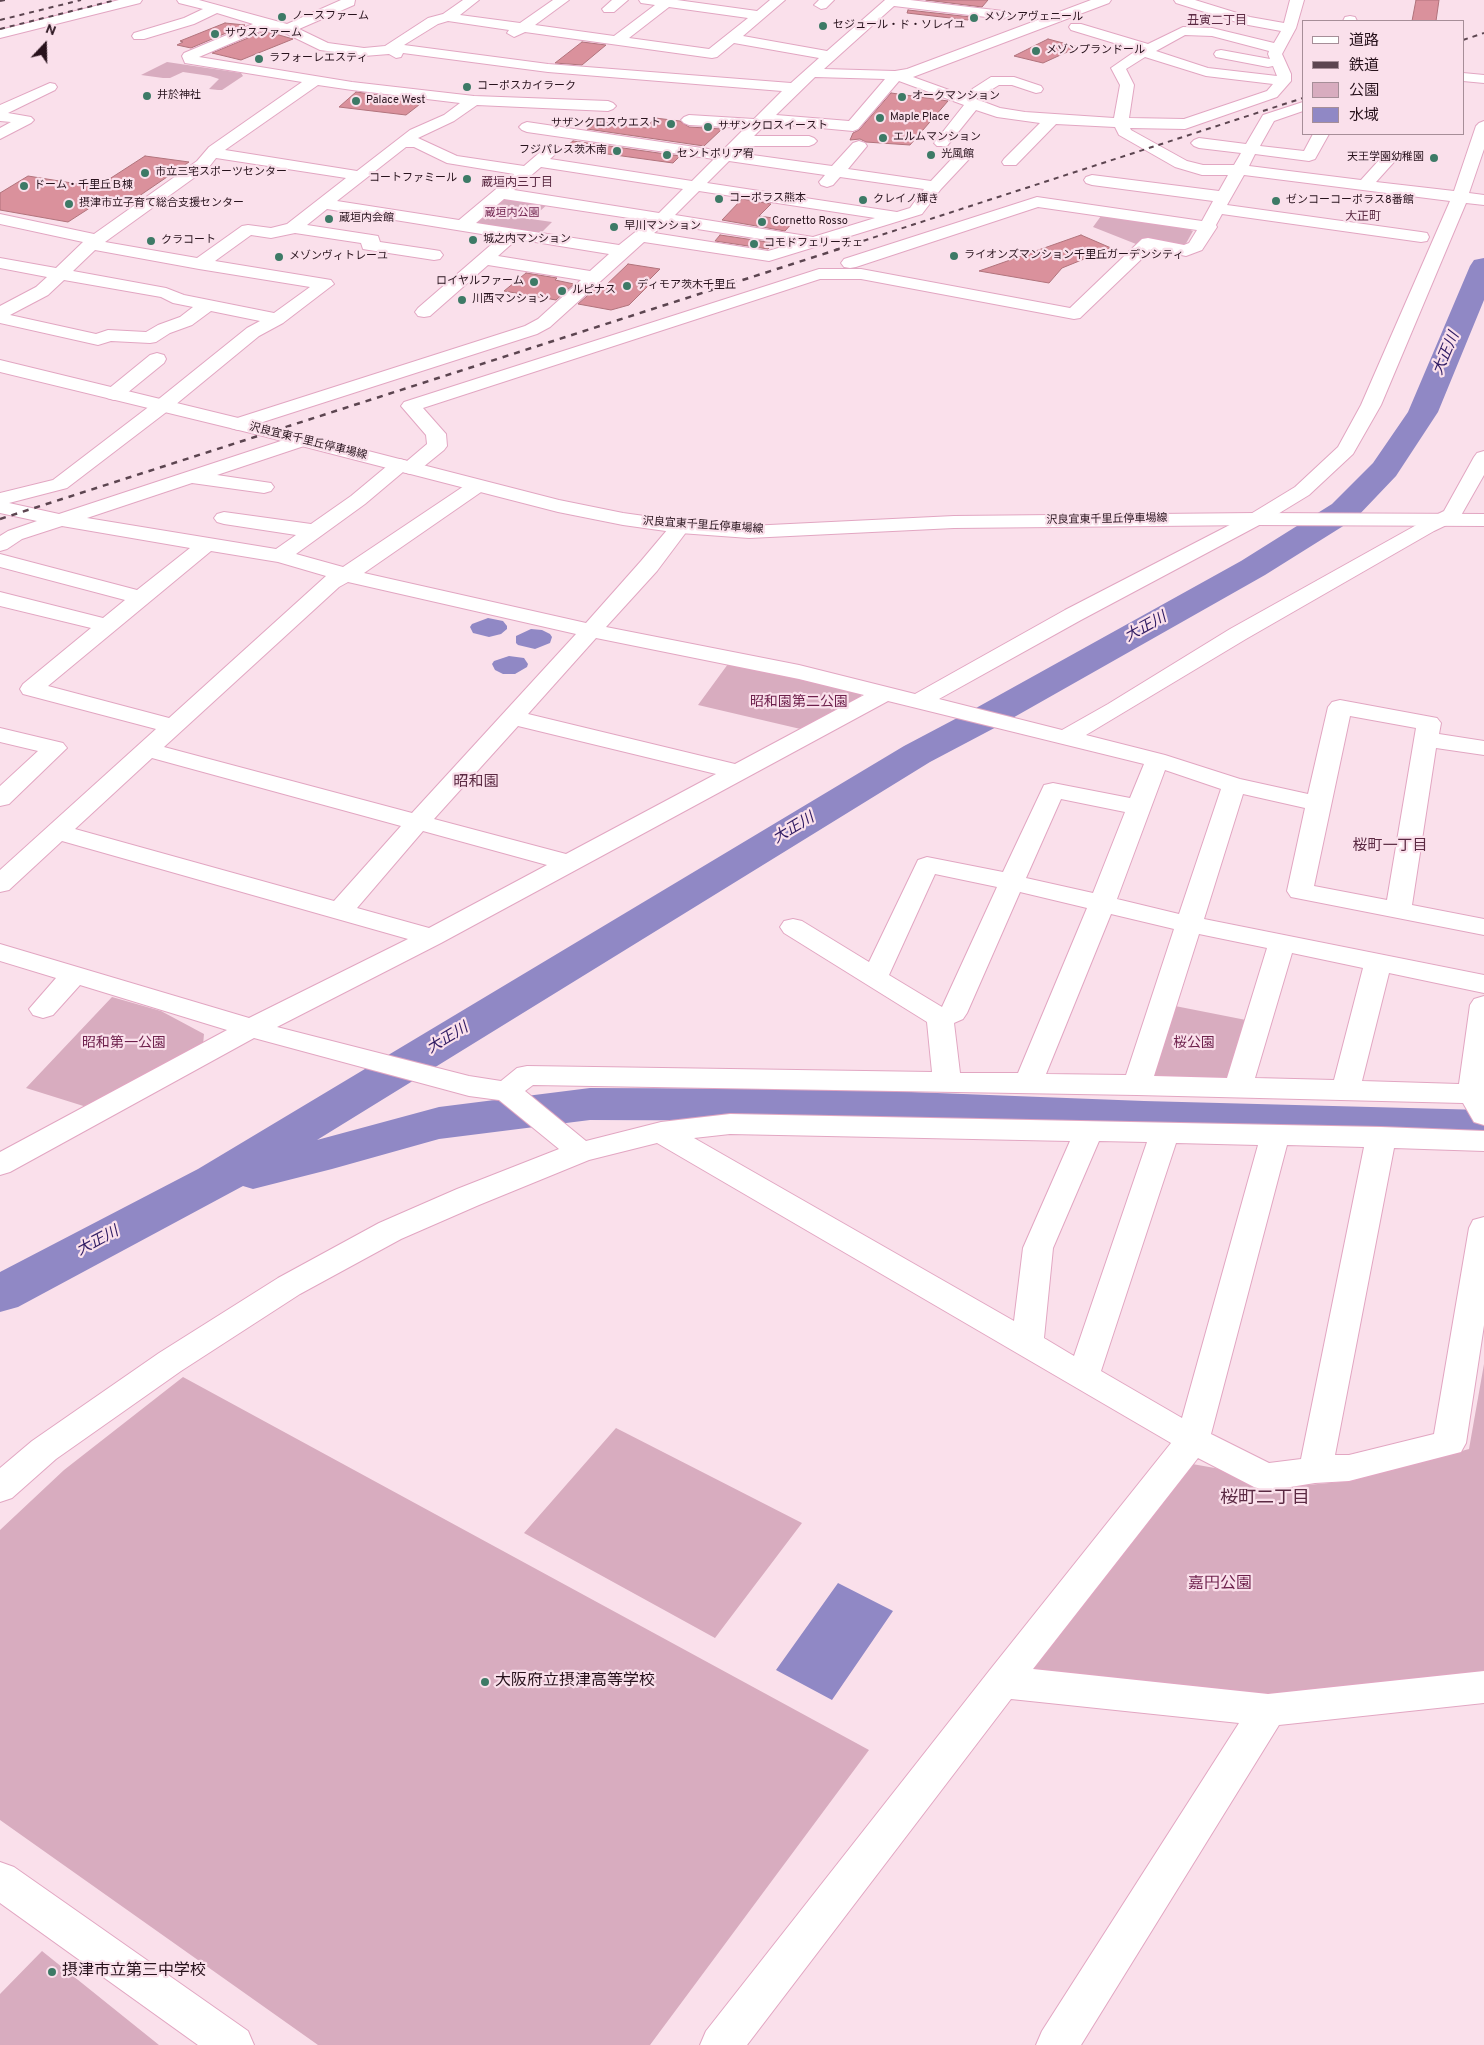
<!DOCTYPE html>
<html>
<head>
<meta charset="utf-8">
<style>
	body { margin:0 }
	#map { position:relative; width:1484px; height:2045px; overflow:hidden; background:#fae0eb; font-family:Overpass,"Noto Sans JP",sans-serif }
	canvas { display:block }
	.legend { position:absolute; left:1302px; top:20px; width:162px; height:115px; box-sizing:border-box; background:#fae0eb; border:1px solid #a68e98; margin:0; padding:6px 9px; list-style:none; font-size:15px; color:#27121c }
	.legend li { display:flex; align-items:center; gap:10px; height:25px }
	.legend b { width:25px; border:1px solid #a68e98 }
	.north { position:absolute; left:20px; top:20px; width:50px; height:50px; -webkit-text-stroke:4px #fae0eb; paint-order:stroke; rotate:21deg; font-size:14px; font-weight:700; line-height:20px; text-align:center; color:#27121c }
	.north::after { content:''; display:block; margin:auto; width:18px; height:22px; background:#27121c; clip-path:polygon(50% 0,100% 100%,50% 72%,0 100%) }
</style>
</head>
<body>
<div id="map">
<canvas width="1484" height="2045"></canvas>
<ul class="legend">
<li><b style="height:6px;background:#fff"></b>道路</li>
<li><b style="height:6px;background:#5c4550"></b>鉄道</li>
<li><b style="height:14px;background:#d8acbf"></b>公園</li>
<li><b style="height:14px;background:#9088c5"></b>水域</li>
</ul>
<div class="north">N</div>
</div>
<script>
const context = document.querySelector('canvas').getContext('2d');
context.lineJoin = 'round';
function fillPath(path, color) {
  context.fillStyle = color;
  context.fill(path, 'evenodd');
}
function toPath(rows) {
  const path = new Path2D();
  for (const r of rows) {
    path.moveTo(r[0], r[1]);
    for (let i = 2; i < r.length; i += 2) path.lineTo(r[i], r[i + 1]);
  }
  return path;
}
function stroke(path, color, width, dash) {
  context.strokeStyle = color;
  context.lineWidth = width;
  context.lineCap = dash ? 'butt' : 'round';
  context.setLineDash(dash || []);
  context.stroke(path);
}
function label(font, color, halo, rows, align = 'center') {
  context.font = font + ' Overpass,"Noto Sans JP",sans-serif';
  context.lineWidth = 4.5;
  context.setLineDash([]);
  context.textBaseline = 'middle';
  context.strokeStyle = halo;
  context.fillStyle = color;
  for (const [text, x, y, turn = 0] of rows) {
    context.save();
    context.translate(x, y);
    context.rotate((+turn || 0) * Math.PI / 180);
    context.textAlign = isNaN(turn) ? turn : align;
    if (halo) context.strokeText(text, 0, 0);
    context.fillText(text, 0, 0);
    context.restore();
  }
}
const green = toPath([
	[167,62,241,73,243,76,222,90,218,90,209,89,219,79,210,76,183,72,170,78,163,78,141,75],
	[501,198,549,203,531,219,552,222,539,235,471,224],
	[1101,216,1188,229,1193,231,1184,247,1143,239,1136,244,1093,227],
	[728,664,808,680,860,694,863,699,809,731,698,705],
	[112,997,161,1011,204,1034,203,1045,93,1109,26,1088],
	[1170,1005,1246,1020,1228,1079,1150,1077],
	[1484,1364,1484,1675,1258,1695,1026,1672,1181,1462,1226,1470,1263,1489,1351,1481,1469,1449],
	[183,1377,869,1750,650,2045,318,2045,0,1820,0,1530,64,1470],
	[616,1428,802,1523,715,1638,524,1533],
	[42,1951,159,2045,0,2045,0,1994]
]);
const water = toPath([
	[488,618,503,621,507,626,507,629,501,634,489,637,473,633,470,627,472,624],
	[531,629,542,630,550,634,552,637,550,643,535,649,518,645,516,643,516,636],
	[509,656,524,658,528,664,527,667,515,674,503,674,495,670,492,664,494,661],
	[838,1583,893,1611,832,1700,776,1670]
]);
const river = toPath([
	[1484,258,1484,300,1438,412,1396,476,1356,518,1265,575,1002,724,930,762,317,1140,439,1107,590,1088,834,1089,1144,1101,1484,1110,1484,1142,1144,1133,834,1121,590,1120,439,1139,332,1169,253,1189,243,1186,18,1307,0,1312,0,1272,198,1169,904,746,976,708,1241,561,1332,504,1373,463,1408,412,1470,266,1474,260,1484,258]
]);
const building = toPath([
	[926,0,988,0,982,7,926,0],
	[1416,0,1439,0,1436,21,1412,21,1416,0],
	[908,10,971,17,968,20,907,13,908,10],
	[225,23,245,25,191,48,177,45,183,42,180,41,225,23],
	[265,31,293,39,241,60,212,53,265,31],
	[1048,39,1078,47,1043,63,1014,56,1048,39],
	[582,42,606,45,582,65,555,63,582,42],
	[356,92,424,101,406,115,339,107,356,92],
	[891,93,948,101,910,145,866,142,860,139,850,140,853,133,859,130,891,93],
	[655,118,680,121,689,127,722,129,704,146,587,129,596,121,646,128,655,118],
	[573,141,680,156,673,163,564,148,573,141],
	[145,156,189,162,123,207,99,202,68,222,0,210,0,193,28,176,97,187,145,156],
	[742,199,771,204,759,216,794,221,785,231,722,220,742,199],
	[720,235,774,243,768,249,715,241,720,235],
	[1081,235,1111,248,1062,268,1049,283,979,271,1081,235],
	[628,264,660,269,644,285,648,286,629,305,611,310,578,304,597,287,603,288,628,264],
	[526,273,557,278,555,280,574,284,556,300,504,291,526,273]
]);
const minor = toPath([
	[119,0,142,0,140,3,0,38,0,30,119,0],
	[177,0,199,0,287,24,341,0,355,0,354,5,299,29,328,43,364,48,385,46,428,18,443,14,463,0,479,0,460,15,520,23,553,0,569,0,535,25,614,36,655,5,641,3,639,0,677,0,757,11,770,0,785,0,743,36,827,51,885,0,910,0,1003,11,1010,15,1003,19,894,6,824,69,895,71,907,69,1091,0,1111,0,1109,3,913,77,963,95,991,77,1014,77,1041,86,1043,89,1041,92,1036,93,1012,85,999,85,976,99,1000,108,1025,112,1114,118,1120,85,1111,68,1137,50,1071,30,1069,27,1071,24,1081,24,1148,44,1183,27,1212,28,1274,43,1281,31,1243,24,1176,3,1174,0,1195,0,1250,17,1284,23,1290,0,1304,0,1296,28,1282,54,1291,74,1291,81,1277,97,1185,129,1130,128,1131,130,1187,161,1203,165,1234,165,1241,153,1199,148,1194,146,1191,143,1194,140,1199,138,1246,144,1263,115,1303,102,1303,111,1274,121,1260,146,1304,151,1313,134,1329,134,1315,159,1309,161,1255,154,1249,166,1361,180,1380,159,1386,157,1392,159,1394,162,1376,182,1454,191,1476,126,1479,123,1484,121,1484,149,1469,193,1484,195,1484,205,1466,203,1381,405,1353,454,1309,495,1263,523,1081,620,939,699,1062,730,1108,704,1230,629,1420,523,1444,511,1474,457,1477,453,1484,451,1484,475,1459,519,1434,531,1246,639,1086,735,1165,755,1240,779,1308,794,1328,707,1332,702,1340,700,1437,718,1441,723,1439,734,1484,741,1484,755,1436,748,1412,905,1484,919,1484,935,1291,897,1287,891,1305,808,1243,794,1204,919,1484,975,1484,993,1389,973,1362,1081,1459,1084,1470,1005,1474,999,1484,996,1484,1125,1474,1122,1463,1103,1137,1095,533,1085,525,1091,586,1141,661,1122,730,1114,1381,1127,1484,1131,1484,1151,1394,1148,1335,1455,1349,1455,1434,1434,1469,1228,1473,1220,1484,1217,1484,1325,1466,1443,1461,1452,1349,1481,1315,1483,1266,1491,1254,1487,1198,1458,1033,1669,1268,1694,1484,1671,1484,1703,1279,1725,1081,2045,1036,2045,1042,2031,1239,1723,1011,1699,747,2045,700,2045,706,2031,989,1671,1171,1443,657,1143,589,1160,479,1205,401,1239,300,1294,181,1371,56,1459,12,1498,0,1502,0,1468,32,1441,159,1353,278,1278,379,1223,457,1189,559,1149,499,1100,469,1096,254,1038,10,1172,0,1175,0,1152,227,1030,80,985,53,1015,43,1018,33,1015,29,1009,56,978,0,961,0,944,249,1018,408,939,62,841,9,890,0,892,0,870,156,729,23,694,20,689,23,684,91,628,0,606,0,592,103,618,125,600,0,567,0,554,137,590,190,548,62,526,22,539,7,549,0,551,0,536,8,531,37,521,0,513,0,493,53,480,155,402,247,328,260,321,211,311,192,325,170,333,156,342,150,343,111,341,98,345,0,323,0,306,36,287,47,277,0,268,0,258,56,268,83,242,0,224,0,214,94,234,197,161,209,147,302,82,185,63,182,56,184,53,253,24,217,13,194,24,144,39,134,39,132,36,134,33,184,18,203,9,179,3,177,0],
	[669,7,748,18,709,49,629,38,669,7],
	[448,21,509,30,507,33,514,37,525,32,712,58,717,57,734,43,819,58,791,83,548,64,404,45,438,24,448,21],
	[267,28,283,32,320,50,364,56,389,54,396,58,401,57,403,53,548,72,782,91,754,119,689,115,684,117,681,120,684,123,689,125,745,128,722,151,527,122,522,124,519,127,522,130,527,132,714,159,692,181,550,159,560,150,558,147,552,145,546,147,524,166,457,156,418,138,454,121,477,105,608,111,613,109,616,106,613,103,608,101,474,96,352,82,199,57,267,28],
	[1185,35,1212,36,1269,51,1268,54,1270,59,1221,50,1216,51,1214,54,1216,57,1221,58,1268,67,1273,66,1277,76,1208,68,1156,51,1185,35],
	[1145,57,1206,76,1273,84,1267,91,1184,119,1129,118,1134,85,1126,69,1145,57],
	[815,77,885,79,849,121,776,115,815,77],
	[899,81,964,105,934,143,937,146,947,146,976,110,997,117,1040,123,1004,159,1002,162,1004,165,1016,165,1056,124,1115,127,1119,135,1175,167,1202,175,1228,175,1219,191,1092,175,1086,177,1084,180,1086,183,1092,185,1213,201,1202,221,1037,197,844,259,841,263,844,267,850,268,856,267,1038,207,1197,230,1189,243,1184,245,1148,238,1142,239,1070,308,861,269,819,269,404,402,401,406,426,435,427,444,407,461,400,459,393,461,351,496,311,524,224,512,217,514,214,518,217,522,224,524,296,535,276,549,87,518,192,483,264,493,271,491,274,487,271,483,217,475,310,444,313,440,310,436,303,434,296,436,59,514,9,503,67,488,169,410,259,336,283,323,334,284,331,280,325,279,215,261,251,235,271,238,295,233,361,243,363,249,369,250,434,260,440,259,443,255,440,251,434,250,380,242,378,236,372,235,307,225,327,209,500,237,418,308,415,312,418,316,424,317,430,316,488,265,581,280,538,319,525,326,231,420,228,424,231,428,238,430,537,334,550,327,644,242,769,261,922,214,941,189,971,157,973,154,971,151,959,151,931,181,848,169,867,146,865,143,859,141,853,143,832,166,738,153,745,146,809,146,814,144,817,141,814,138,809,136,754,136,767,123,853,131,858,129,899,81],
	[318,85,352,90,460,103,444,115,410,130,357,171,225,150,318,85],
	[406,147,414,147,447,163,514,174,459,220,337,201,406,147],
	[216,158,346,178,287,224,271,228,248,225,242,226,197,258,105,242,209,167,216,158],
	[729,161,825,175,819,182,821,185,827,187,833,185,840,177,924,189,910,208,897,212,707,183,729,161],
	[541,167,683,189,659,213,514,190,541,167],
	[1244,175,1450,201,1361,405,1338,447,1295,487,1249,515,1065,610,915,694,799,665,606,627,657,571,690,527,687,523,680,521,673,523,641,561,586,623,364,573,484,490,487,486,484,482,477,480,470,482,343,567,296,554,365,504,403,472,410,474,417,472,444,450,447,446,446,434,423,408,820,279,861,279,1074,319,1080,318,1152,249,1186,256,1202,250,1217,227,1216,225,1222,214,1421,242,1427,241,1429,237,1427,233,1421,232,1227,205,1244,175],
	[699,191,875,218,813,237,675,215,699,191],
	[504,199,649,221,619,245,476,223,504,199],
	[666,224,792,244,768,251,654,233,666,224],
	[517,239,609,254,590,271,498,256,517,239],
	[95,250,199,269,310,287,274,313,184,295,166,288,73,271,95,250],
	[64,280,161,297,173,303,193,307,180,317,158,325,146,332,108,330,96,334,10,315,48,295,64,280],
	[211,551,278,562,326,576,169,718,48,686,211,551],
	[348,582,576,634,412,813,164,747,339,587,348,582],
	[596,638,799,679,864,695,735,764,528,714,596,638],
	[888,701,1144,764,1130,798,1053,783,1044,785,1003,872,927,857,918,860,869,962,802,921,793,919,784,921,780,927,784,933,927,1022,932,1072,527,1066,517,1068,501,1081,469,1076,277,1027,441,943,888,701],
	[1350,716,1416,728,1387,900,1314,886,1350,716],
	[518,726,716,774,566,854,434,819,518,726],
	[152,758,401,826,334,901,75,829,152,758],
	[1165,770,1221,789,1179,914,1117,899,1165,770],
	[1061,799,1125,812,1093,893,1026,878,1061,799],
	[423,831,547,865,429,928,357,908,423,831],
	[935,874,997,887,942,1007,889,975,935,874],
	[1020,892,1087,908,1018,1073,960,1073,954,1023,963,1019,967,1013,1020,892],
	[1111,914,1174,929,1126,1075,1046,1074,1111,914],
	[1199,934,1267,948,1227,1078,1154,1076,1199,934],
	[1292,953,1363,968,1334,1080,1255,1078,1292,953],
	[730,1134,1070,1141,1023,1248,1014,1321,694,1138,730,1134],
	[1099,1141,1147,1142,1074,1356,1044,1338,1053,1248,1099,1141],
	[1176,1143,1258,1145,1182,1418,1101,1371,1176,1143],
	[1287,1145,1364,1147,1301,1459,1269,1463,1211,1434,1287,1145],
	[612,0,628,0,614,12,604,12,602,9,612,0],
	[819,0,834,0,826,8,821,9,814,5,819,0],
	[1350,16,1355,17,1357,21,1343,21,1345,17,1350,16],
	[1463,73,1484,75,1484,83,1463,81,1463,73],
	[50,83,55,84,57,87,55,90,8,113,31,117,34,120,31,123,0,139,0,128,11,122,0,121,0,105,50,83],
	[157,353,164,355,166,359,164,363,121,398,114,400,107,398,105,394,107,390,150,355,157,353],
	[0,728,63,743,67,748,9,804,0,806,0,786,38,751,0,742,0,728],
	[0,1862,14,1867,248,2031,254,2045,198,2045,0,1903,0,1862]
]);
const major = toPath([
	[0,360,267,425,559,500,623,513,680,521,749,526,954,516,1256,513,1484,514,1484,526,1256,525,954,528,749,538,680,533,623,525,558,512,255,434,0,372,0,360]
]);
const railFar1 = toPath([
	[0,1,5,0],
	[0,20,81,0],
	[0,29,116,0],
	[1463,40,1484,33],
	[835,250,1303,98]
]);
const rail = toPath([
	[0,519,839,249]
]);
const markers = [
	[282,17,5,"#3d7a66"],
	[974,18,5,"#3d7a66"],
	[823,26,5,"#3d7a66"],
	[215,34,5,"#3d7a66"],
	[1036,51,5,"#3d7a66"],
	[259,59,5,"#3d7a66"],
	[467,87,5,"#3d7a66"],
	[147,96,5,"#3d7a66"],
	[902,97,5,"#3d7a66"],
	[356,101,5,"#3d7a66"],
	[880,118,5,"#3d7a66"],
	[671,124,5,"#3d7a66"],
	[708,127,5,"#3d7a66"],
	[883,138,5,"#3d7a66"],
	[617,151,5,"#3d7a66"],
	[667,155,5,"#3d7a66"],
	[931,155,5,"#3d7a66"],
	[1434,158,5,"#3d7a66"],
	[145,173,5,"#3d7a66"],
	[467,179,5,"#3d7a66"],
	[24,186,5,"#3d7a66"],
	[719,199,5,"#3d7a66"],
	[863,200,5,"#3d7a66"],
	[1276,201,5,"#3d7a66"],
	[69,204,5,"#3d7a66"],
	[329,219,5,"#3d7a66"],
	[762,222,5,"#3d7a66"],
	[614,227,5,"#3d7a66"],
	[473,240,5,"#3d7a66"],
	[151,241,5,"#3d7a66"],
	[754,244,5,"#3d7a66"],
	[954,256,5,"#3d7a66"],
	[279,257,5,"#3d7a66"],
	[534,282,5,"#3d7a66"],
	[627,286,5,"#3d7a66"],
	[562,291,5,"#3d7a66"],
	[462,300,5,"#3d7a66"],
	[485,1682,5,"#3d7a66"],
	[52,1972,5,"#3d7a66"]
];
const farPoinames = [
	["ノースファーム",292,17],
	["メゾンアヴェニール",984,18],
	["セジュール・ド・ソレイユ",833,26],
	["サウスファーム",225,34],
	["メゾンプランドール",1046,51],
	["ラフォーレエスティ",269,59],
	["コーポスカイラーク",477,87],
	["井於神社",157,96],
	["オークマンション",912,97],
	["Palace West",366,101],
	["Maple Place",890,118],
	["サザンクロスウエスト",661,124,"right"],
	["サザンクロスイースト",718,127],
	["エルムマンション",893,138],
	["フジパレス茨木南",607,151,"right"],
	["セントポリア宥",677,155],
	["光風館",941,155],
	["天王学園幼稚園",1424,158,"right"],
	["市立三宅スポーツセンター",155,173],
	["コートファミール",457,179,"right"],
	["ドーム・千里丘Ｂ棟",34,186],
	["コーポラス熊本",729,199],
	["クレイノ輝き",873,200],
	["ゼンコーコーポラス8番館",1286,201],
	["摂津市立子育て総合支援センター",79,204],
	["蔵垣内会館",339,219],
	["Cornetto Rosso",772,222],
	["早川マンション",624,227],
	["城之内マンション",483,240],
	["クラコート",161,241],
	["コモドフェリーチェ",764,244],
	["ライオンズマンション千里丘ガーデンシティ",964,256],
	["メゾンヴィトレーユ",289,257],
	["ロイヤルファーム",524,282,"right"],
	["ディモア茨木千里丘",637,286],
	["ルピナス",572,291],
	["川西マンション",472,300]
];
const farParknames = [
	["蔵垣内公園",512,214]
];
const farStreetnames = [
	["沢良宜東千里丘停車場線",308,442,14],
	["沢良宜東千里丘停車場線",1107,520,-1],
	["沢良宜東千里丘停車場線",703,526,4]
];
const farNeighbourhoodnames = [
	["丑寅二丁目",1217,22],
	["蔵垣内三丁目",517,184],
	["大正町",1363,218]
];
const parkNames = [
	["昭和園第二公園",799,703],
	["昭和第一公園",124,1044],
	["桜公園",1194,1044]
];
const waterNames = [
	["大正川",1447,354,-67],
	["大正川",1146,628,-29],
	["大正川",794,829,-31],
	["大正川",448,1039,-31],
	["大正川",98,1242,-28]
];
const neighbourhoodNames = [
	["昭和園",476,783],
	["桜町一丁目",1390,847]
];
const nearParknames = [
	["嘉円公園",1220,1585]
];
const nearPoinames = [
	["大阪府立摂津高等学校",495,1682],
	["摂津市立第三中学校",62,1972]
];
const nearNeighbourhoodnames = [
	["桜町二丁目",1265,1499]
];
fillPath(green, '#d8acbf');
fillPath(water, '#9088c5');
fillPath(river, '#9088c5');
fillPath(building, '#da919c');
stroke(building, '#b1737c', 1);
stroke(minor, '#e2a6c2', 2);
stroke(major, '#e2a6c2', 2);
fillPath(minor, '#fff');
fillPath(major, '#fff');
stroke(railFar1, '#5c4550', 2, [5, 5]);
stroke(rail, '#5c4550', 2.5, [6, 6]);
for (const [x, y, r, color] of markers) {
  const dot = new Path2D();
  dot.arc(x, y, r, 0, 2 * Math.PI);
  context.fillStyle = color;
  context.fill(dot);
  stroke(dot, '#fae0eb', 2);
}
label('11px', '#27121c', '#fae0eb', farPoinames, 'left');
label('11px', '#6d1f4b', '#fae0eb', farParknames);
label('11px', '#27121c', '#fae0eb', farStreetnames);
label('12px', '#5b2a43', '#fae0eb', farNeighbourhoodnames);
label('14px', '#6d1f4b', '#fae0eb', parkNames);
label('italic 15px', '#2e1a62', '#fae0eb', waterNames);
label('15px', '#5b2a43', '#fae0eb', neighbourhoodNames);
label('16px', '#6d1f4b', '#fae0eb', nearParknames);
label('16px', '#27121c', '#fae0eb', nearPoinames, 'left');
label('18px', '#5b2a43', '#fae0eb', nearNeighbourhoodnames);
</script>
</body>
</html>
